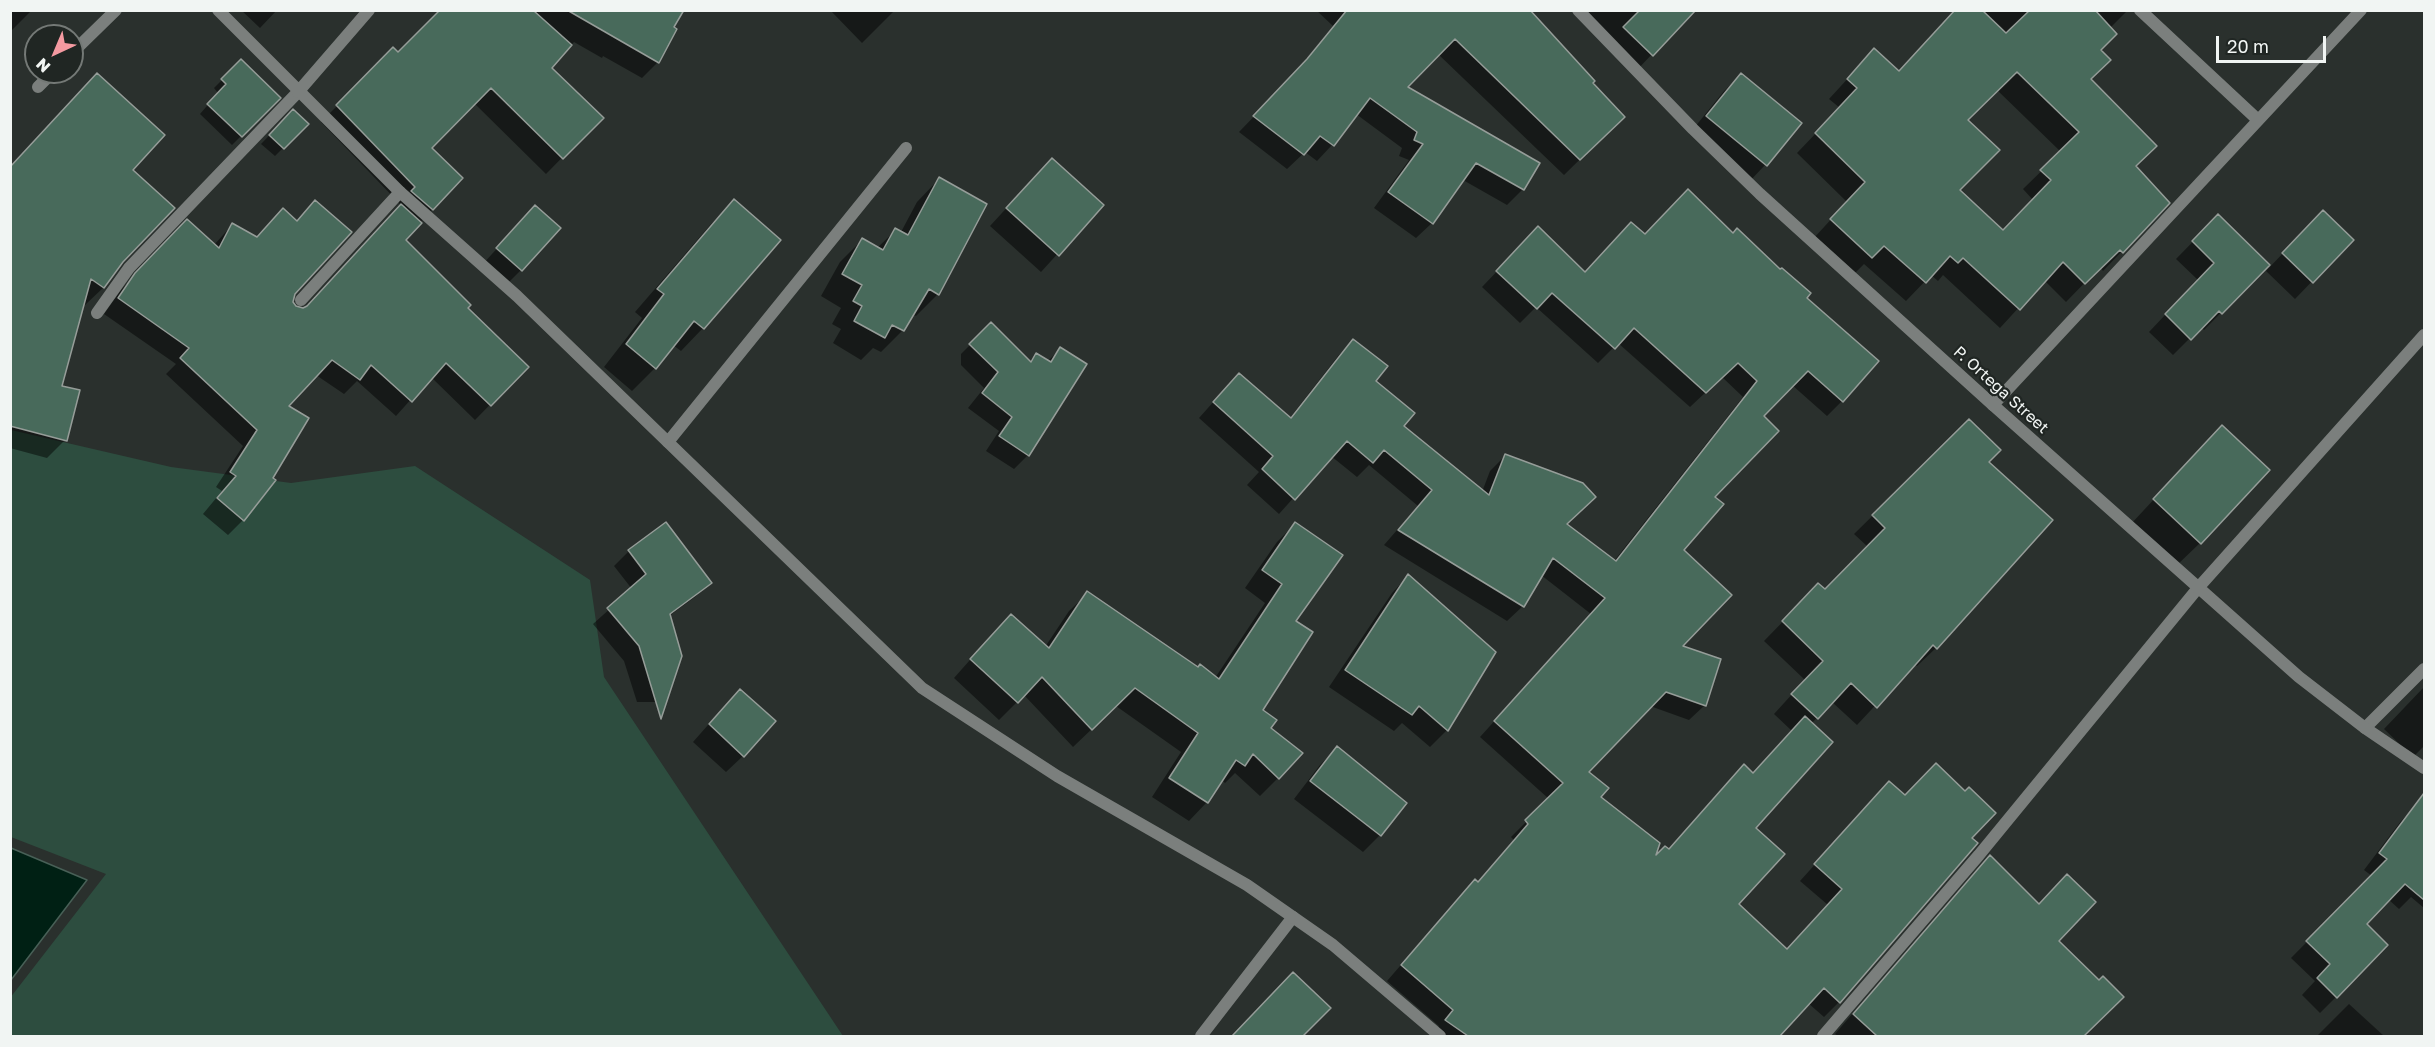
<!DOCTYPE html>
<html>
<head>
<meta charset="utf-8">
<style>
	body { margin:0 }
	#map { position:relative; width:2435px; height:1047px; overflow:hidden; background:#2a302d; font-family:"Golos Text",sans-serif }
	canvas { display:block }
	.frame { position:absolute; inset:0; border:12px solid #f1f5f3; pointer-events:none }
	.north { position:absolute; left:24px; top:24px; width:60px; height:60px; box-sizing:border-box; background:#202623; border:2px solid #747976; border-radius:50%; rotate:224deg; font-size:16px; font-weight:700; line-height:24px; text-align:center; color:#f1f5f3 }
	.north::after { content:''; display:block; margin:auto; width:21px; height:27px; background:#f49aa1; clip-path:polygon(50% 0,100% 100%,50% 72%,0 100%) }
	.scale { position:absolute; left:2216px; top:36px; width:110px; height:27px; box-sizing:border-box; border:3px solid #f1f5f3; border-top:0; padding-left:8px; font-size:18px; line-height:21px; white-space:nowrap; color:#f1f5f3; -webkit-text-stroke:4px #202623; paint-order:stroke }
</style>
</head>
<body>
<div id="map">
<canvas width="2435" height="1047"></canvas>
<div class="frame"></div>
<div class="north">N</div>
<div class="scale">20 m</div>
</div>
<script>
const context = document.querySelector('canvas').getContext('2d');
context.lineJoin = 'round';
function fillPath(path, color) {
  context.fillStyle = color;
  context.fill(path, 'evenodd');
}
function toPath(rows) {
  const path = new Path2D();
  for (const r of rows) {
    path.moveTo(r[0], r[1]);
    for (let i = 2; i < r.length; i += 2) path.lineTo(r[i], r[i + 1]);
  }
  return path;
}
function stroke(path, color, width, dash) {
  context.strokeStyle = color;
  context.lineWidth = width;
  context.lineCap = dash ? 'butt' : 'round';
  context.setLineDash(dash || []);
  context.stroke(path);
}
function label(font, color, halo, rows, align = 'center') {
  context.font = font + ' "Golos Text",sans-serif';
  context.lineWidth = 4.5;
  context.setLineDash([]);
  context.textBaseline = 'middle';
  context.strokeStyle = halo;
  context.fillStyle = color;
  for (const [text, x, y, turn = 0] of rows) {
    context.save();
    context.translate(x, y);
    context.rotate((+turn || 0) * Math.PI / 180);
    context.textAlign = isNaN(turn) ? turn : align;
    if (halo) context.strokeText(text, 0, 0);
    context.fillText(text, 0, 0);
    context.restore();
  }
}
const green = toPath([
	[11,430,171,467,291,483,415,466,590,580,604,677,843,1036,11,1036,10,998,106,874,11,837]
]);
const water = toPath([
	[11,848,87,880,11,980,11,848]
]);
const shadow = toPath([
	[10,10,32,10,10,32],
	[241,10,277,10,260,28],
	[442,10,643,10,658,62,642,78,603,56,602,58,574,42,550,68,601,118,546,174,474,103,429,148,461,178,404,240,466,309,527,367,475,420,431,377,396,416,357,381,344,394,316,375,286,406,243,520,228,535,203,514,222,491,216,487,243,446,166,374,176,364,104,314,121,290,173,236,214,245,232,225,256,238,296,222,315,202,292,304,298,309,303,309,400,204,321,122,393,50,398,54],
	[830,10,895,10,862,43],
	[1316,10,1532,10,1530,13,1623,117,1564,175,1438,54,1406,88,1538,163,1523,189,1507,205,1463,180,1432,223,1416,238,1374,208,1409,160,1399,156,1402,148,1356,114,1332,145,1317,161,1305,152,1287,169,1239,132,1292,77,1333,26],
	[1578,10,1694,10,1636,71],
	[1955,10,2128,10,2110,28,2099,50,2089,79,2134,167,2168,203,2103,271,2100,267,2066,302,2044,280,2000,328,1943,275,1938,281,1931,275,1906,301,1864,264,1853,275,1813,239,1847,202,1797,153,1840,108,1829,99,1874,50,1899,72],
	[1997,90,2061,152,2023,189,2033,200,2003,231,1958,190,1966,120],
	[241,61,279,98,232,145,200,114,218,93,214,88],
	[1741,75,1765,165,1749,182,1690,133,1724,91],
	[293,111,307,124,275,156,261,144],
	[10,164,12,166,131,170,122,261,103,288,85,305,83,304,60,387,65,440,47,458,10,448],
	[1035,177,1102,205,1041,272,990,226],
	[939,179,938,294,916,316,912,314,903,330,881,352,873,348,861,360,833,343,841,329,832,324,841,308,821,296,840,262,862,240,877,248,896,230,901,232,917,202],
	[734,202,703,328,681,351,673,345,655,368,632,391,604,367,642,318,635,312,711,224],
	[535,207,521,270,504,287,481,266],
	[2218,216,2268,265,2204,330,2201,327,2173,355,2149,332,2198,280,2176,259],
	[2306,229,2352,240,2295,299,2266,271],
	[1645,235,1733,235,1805,298,1842,401,1827,416,1792,385,1762,416,1682,550,1680,647,1705,705,1689,720,1650,706,1586,772,1599,798,1653,859,1668,850,1752,774,1792,731,1774,714,1805,680,1764,641,1800,604,1825,591,1868,547,1854,534,1969,421,1987,462,1936,648,1917,666,1914,664,1857,725,1832,702,1811,724,1754,828,1737,904,1787,950,1828,905,1800,881,1874,799,1904,797,1970,838,1839,1002,1824,1017,1808,1003,1778,1036,1432,1036,1439,1026,1387,981,1460,897,1475,881,1477,883,1514,840,1511,837,1549,799,1480,737,1591,614,1541,575,1523,606,1507,621,1384,545,1418,506,1369,465,1357,477,1331,456,1279,514,1247,485,1259,472,1199,418,1224,390,1289,419,1338,356,1353,341,1374,382,1402,426,1482,492,1490,471,1506,455,1565,525,1614,561,1743,397,1722,377,1690,407,1618,343,1598,363,1536,307,1520,323,1482,287,1523,244,1585,273],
	[991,324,1029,362,1037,355,1047,362,1060,349,1028,455,1014,469,986,451,999,431,968,408,984,388,961,365,961,354],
	[2198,452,2200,543,2175,567,2130,525],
	[666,524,710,583,695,597,669,616,670,687,655,702,637,702,624,661,593,624,632,589,614,566,629,551],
	[1295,524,1294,621,1261,710,1269,729,1278,778,1260,796,1235,773,1225,783,1222,780,1207,802,1189,821,1152,797,1181,752,1116,706,1073,747,1024,695,999,720,954,678,993,634,1045,647,1069,611,1088,593,1198,668,1215,678,1265,603,1245,588,1277,542],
	[1408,576,1494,652,1447,730,1430,747,1402,723,1394,731,1329,687,1392,593],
	[2424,687,2424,746,2413,757,2384,729],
	[723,708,743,756,726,772,693,742],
	[1337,748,1405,803,1380,835,1363,852,1294,799,1320,765],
	[2417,805,2424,811,2424,908,2411,897,2399,909,2388,899,2364,924,2336,997,2320,1013,2302,995,2315,981,2291,958,2372,876,2364,870,2401,821],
	[1990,857,2057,941,2099,982,2122,997,2082,1036,1838,1036,1835,1034,1971,876],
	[1268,999,1328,1008,1301,1036,1233,1036],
	[2349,1004,2384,1036,2317,1036]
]);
const building = toPath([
	[440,10,534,11,572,45,552,68,604,118,563,159,491,88,432,148,463,178,433,210,411,191,415,187,336,105,393,47,398,52,440,10],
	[567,10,684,10,674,27,677,29,659,63,567,10],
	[1347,10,1530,10,1595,81,1593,83,1625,117,1580,160,1455,39,1408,87,1540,163,1524,190,1476,163,1433,224,1388,192,1423,144,1414,140,1417,132,1370,98,1334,146,1320,136,1304,155,1253,116,1307,59,1347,10],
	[1640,10,1696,10,1653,56,1623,27,1640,10],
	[1955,10,1982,10,2006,33,2030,10,2095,10,2117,34,2101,50,2111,60,2091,79,2157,146,2136,166,2170,203,2123,253,2120,250,2085,284,2063,262,2020,310,1963,258,1958,263,1950,256,1926,283,1884,246,1872,258,1830,219,1865,182,1815,133,1857,88,1847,79,1874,48,1899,71,1955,10],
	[2017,72,2079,132,2040,170,2051,180,2003,230,1960,190,2000,150,1968,120,2017,72],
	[241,59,281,98,242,137,207,104,226,84,221,79,241,59],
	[97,73,165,135,133,170,175,208,123,262,104,288,91,279,62,386,80,390,67,441,10,426,10,167,97,73],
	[1741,73,1802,123,1767,166,1706,116,1741,73],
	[293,109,309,124,284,149,269,135,293,109],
	[1052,158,1104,205,1059,256,1006,208,1052,158],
	[939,177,987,204,939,295,929,289,904,331,892,325,885,338,854,321,862,306,853,301,862,285,842,274,862,238,883,250,895,228,908,235,939,177],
	[1688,189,1733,233,1737,228,1780,269,1782,268,1811,293,1807,298,1879,361,1843,402,1808,371,1764,416,1779,431,1715,497,1724,504,1684,550,1732,595,1683,646,1721,659,1706,706,1666,692,1589,772,1609,788,1601,797,1660,843,1656,855,1665,846,1669,849,1744,764,1753,773,1805,716,1833,742,1756,828,1785,854,1739,904,1787,949,1842,889,1814,864,1889,781,1905,795,1936,763,1965,791,1969,787,1996,813,1972,838,1978,843,1840,1003,1824,988,1780,1036,1468,1036,1445,1020,1453,1010,1401,965,1475,879,1478,882,1528,824,1525,820,1563,783,1494,721,1605,598,1553,558,1524,607,1398,530,1432,490,1384,450,1373,463,1347,441,1295,500,1262,469,1273,456,1213,402,1239,373,1291,418,1353,339,1388,366,1376,381,1415,413,1404,426,1489,495,1505,454,1583,483,1596,497,1567,524,1616,561,1757,381,1738,363,1706,393,1634,328,1615,349,1552,293,1537,309,1496,271,1538,226,1585,272,1631,222,1645,234,1688,189],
	[734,199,781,240,704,329,694,321,656,369,626,344,664,294,657,289,734,199],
	[315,200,352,232,295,294,293,302,296,306,303,308,307,306,401,204,422,223,406,240,471,305,468,308,529,367,491,406,446,363,412,402,371,365,360,380,332,360,289,406,309,418,273,478,276,480,244,521,217,498,236,476,230,472,257,430,180,358,189,348,118,298,135,273,187,219,219,248,232,223,257,237,283,208,297,221,315,200],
	[535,205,561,228,522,271,496,248,535,205],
	[2323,210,2354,240,2313,283,2282,253,2323,210],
	[2218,214,2270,265,2222,314,2219,311,2191,340,2165,314,2214,263,2192,241,2218,214],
	[991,322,1031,362,1036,353,1051,362,1060,347,1087,364,1029,456,999,436,1012,417,982,393,998,372,969,344,991,322],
	[1969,419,2001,450,1989,462,2053,520,1937,649,1933,645,1877,708,1851,683,1818,719,1791,694,1823,661,1782,621,1818,583,1825,589,1885,528,1872,515,1969,419],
	[2222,425,2270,470,2201,544,2153,499,2222,425],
	[666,522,712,583,670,614,682,656,661,719,639,646,607,608,646,574,628,550,666,522],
	[1295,522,1343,555,1296,621,1313,632,1263,710,1277,720,1271,728,1303,753,1279,779,1253,754,1245,766,1236,760,1208,803,1169,778,1198,733,1135,688,1092,730,1042,677,1018,703,970,659,1011,614,1049,648,1087,591,1198,667,1200,664,1219,679,1282,584,1262,570,1295,522],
	[1408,574,1496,652,1448,731,1419,706,1412,715,1345,670,1408,574],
	[740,689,776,721,744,757,709,724,740,689],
	[1337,746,1407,803,1381,836,1310,781,1337,746],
	[2424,793,2424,900,2405,884,2367,924,2388,945,2337,998,2317,978,2330,964,2306,941,2387,859,2379,853,2424,793],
	[1990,855,2039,904,2067,874,2096,902,2059,941,2099,980,2103,976,2124,997,2084,1036,1877,1036,1853,1014,1990,855],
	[1293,972,1331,1008,1303,1036,1232,1036,1293,972]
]);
const service = toPath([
	[72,53,116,10],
	[38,87,53,72],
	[301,300,400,192],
	[97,313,129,268,298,92],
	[668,442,906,148],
	[2365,728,2424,669],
	[1201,1036,1293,917]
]);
const minor = toPath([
	[218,10,400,192,517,296,922,688,1057,776,1247,885,1333,945,1440,1036],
	[2140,10,2258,120],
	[298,92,369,10],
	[1993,405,2361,10],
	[1823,1036,1979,855,2198,588]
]);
const tertiary = toPath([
	[1578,10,1693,129,1760,194,1993,405,2299,677,2365,728,2424,768],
	[2198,588,2424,335]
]);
const streetNames = [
	["P. Ortega Street",2001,390,42]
];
fillPath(green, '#2d4d3f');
fillPath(water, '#002014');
stroke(water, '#486057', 1.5);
fillPath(shadow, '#0007');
fillPath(building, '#486a5b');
stroke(building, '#969d99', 1.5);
stroke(service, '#7b7f7d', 12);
stroke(minor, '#7b7f7d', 12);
stroke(tertiary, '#7b7f7d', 12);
label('16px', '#f1f5f3', '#202623', streetNames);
</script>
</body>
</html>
